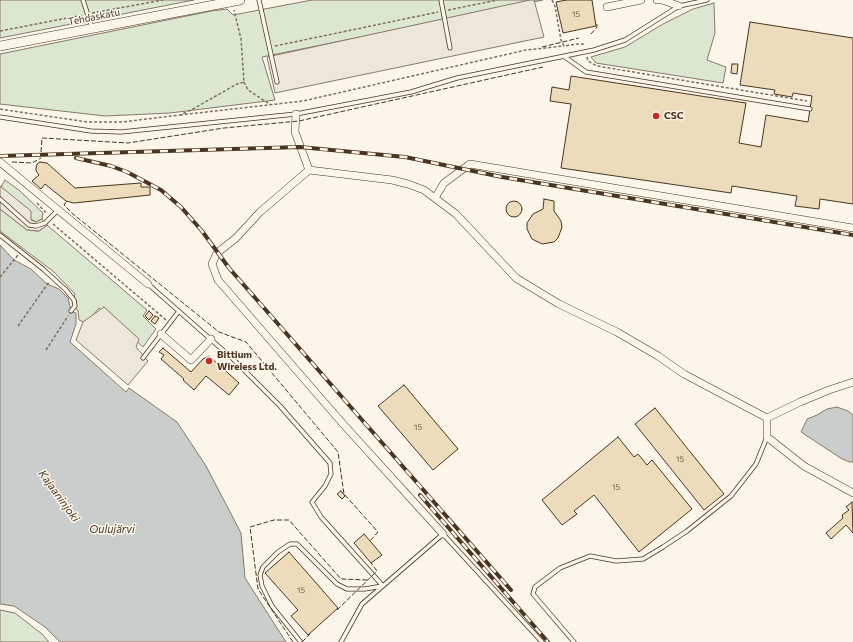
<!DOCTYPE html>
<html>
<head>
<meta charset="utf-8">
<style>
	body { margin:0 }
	canvas { display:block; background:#fbf6e9 }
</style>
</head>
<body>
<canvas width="853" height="642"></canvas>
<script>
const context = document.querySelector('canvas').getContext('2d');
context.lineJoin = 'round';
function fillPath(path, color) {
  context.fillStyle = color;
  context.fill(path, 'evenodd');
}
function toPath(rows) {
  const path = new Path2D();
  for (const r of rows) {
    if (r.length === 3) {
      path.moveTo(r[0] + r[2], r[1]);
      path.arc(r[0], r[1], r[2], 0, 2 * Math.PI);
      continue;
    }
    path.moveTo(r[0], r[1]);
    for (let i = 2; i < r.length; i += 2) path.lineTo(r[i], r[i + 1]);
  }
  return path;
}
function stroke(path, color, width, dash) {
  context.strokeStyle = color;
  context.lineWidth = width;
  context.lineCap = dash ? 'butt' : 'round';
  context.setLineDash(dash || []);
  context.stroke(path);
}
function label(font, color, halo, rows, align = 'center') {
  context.font = font + ' Commissioner,sans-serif';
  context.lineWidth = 3;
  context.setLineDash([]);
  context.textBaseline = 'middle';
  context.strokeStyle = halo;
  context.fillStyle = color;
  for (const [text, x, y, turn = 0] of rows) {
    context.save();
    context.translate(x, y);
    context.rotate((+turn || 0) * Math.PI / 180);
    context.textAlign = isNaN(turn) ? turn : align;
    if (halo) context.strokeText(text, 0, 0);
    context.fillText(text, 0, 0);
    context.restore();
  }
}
const green = toPath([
	[0,0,194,0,0,38,0,0],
	[312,0,543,0,262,57,275,100,170,113,105,116,0,104,0,54,211,11,227,9,233,15,312,0],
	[714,3,715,33,707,60,726,67,723,83,596,63,591,57,625,47,663,24,693,9,714,3],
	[5,180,20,191,43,213,42,219,36,222,31,219,1,187,5,180],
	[0,209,27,230,39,231,47,225,147,310,143,316,156,329,143,347,99,308,86,323,79,320,78,311,72,303,75,294,54,272,0,231,0,209],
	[0,610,15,613,42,634,49,642,0,642,0,610]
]);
const parking = toPath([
	[530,0,534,0,544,37,275,93,267,57,530,0],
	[0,186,31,211,31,220,36,222,42,219,47,225,39,231,27,230,0,209,0,186],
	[104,307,139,339,136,347,148,361,128,385,76,340,83,322,104,307]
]);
const water = toPath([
	[0,245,14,260,31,269,47,284,59,289,68,298,71,311,76,313,76,324,70,342,126,392,129,388,177,422,206,466,241,533,245,578,286,642,60,642,45,627,14,606,0,604,0,245],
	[837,407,848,411,853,415,853,462,850,462,842,459,801,432,807,419,817,415,827,409,837,407]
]);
const building = toPath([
	[566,0,592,0,596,26,563,33,556,2,566,0],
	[750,22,853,38,853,204,820,199,819,209,795,206,797,196,732,186,731,193,561,168,571,104,550,101,552,87,569,90,571,76,746,103,739,143,761,147,766,115,808,122,812,96,793,93,792,97,774,94,775,90,740,85,750,22],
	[732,64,738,64,737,74,731,73,732,64],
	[40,162,47,163,75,188,141,183,141,187,150,187,150,195,74,203,66,201,45,184,41,189,32,181,39,175,36,171,36,168,37,164,40,162],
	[544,199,554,201,554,211,561,221,562,227,558,238,554,242,542,244,532,239,527,229,527,223,533,214,543,209,544,199],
	[514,209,8],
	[149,311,153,315,149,320,145,316,149,311],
	[155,316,159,318,155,324,151,321,155,316],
	[163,348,191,372,203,359,209,356,239,383,229,395,206,376,194,390,183,380,184,379,161,359,164,355,159,352,163,348],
	[404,385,458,449,433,470,378,406,404,385],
	[655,408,724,494,704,510,635,424,655,408],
	[618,437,634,457,638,454,647,465,652,460,692,509,639,552,594,495,574,511,577,514,562,525,542,500,618,437],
	[341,491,345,496,342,499,337,494,341,491],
	[852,502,853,533,846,525,831,539,826,533,843,518,842,515,849,510,846,507,852,502],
	[364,534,382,555,371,563,354,543,364,534],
	[289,552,338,608,308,635,291,616,298,610,265,573,289,552]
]);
const path = toPath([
	[552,0,555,6,561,40,564,46,577,44,583,44,583,46],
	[448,10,498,0],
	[92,13,163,0],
	[0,31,83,15],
	[275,46,438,12],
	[587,57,588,61,597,66,807,101],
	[244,82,248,90,271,105],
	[0,109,87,122,122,122,180,115,193,109,237,84,244,82,241,39,234,10],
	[180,115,303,101,526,50,564,46],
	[37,203,47,214],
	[53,224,166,320],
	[0,277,18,255],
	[18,326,49,282],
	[46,350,68,316]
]);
const service = toPath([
	[83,0,92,28],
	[259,0,277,82],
	[441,0,450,48],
	[565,57,586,72,810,109],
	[0,117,91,131,121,132,296,114,411,92,457,78,594,50,625,40,679,6,707,0],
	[0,199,29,225,36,226,45,223,58,210],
	[0,235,43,269,66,290,74,300,75,306,71,311],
	[148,284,233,359,280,406,330,463,331,474,325,486,312,502,321,517,383,586],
	[143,358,179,311],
	[300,641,272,606,262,586,260,575,263,567,278,552,290,544,297,544,337,584,347,589,365,589,382,586],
	[341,642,362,604,443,534,542,642],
	[574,642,533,594,535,587,560,568,590,556,616,561,643,559,663,547,687,531,731,496,756,464,767,437]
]);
const minor = toPath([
	[657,0,662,0,679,6],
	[607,7,641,0],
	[296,114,295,132,309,170,260,212,236,238,217,253,212,264,218,280,344,425,443,534],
	[0,162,148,284],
	[309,170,392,180,408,184,424,190,456,214,516,278,559,304,617,332,658,356,684,374,767,418],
	[435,198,444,183,470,164,853,228],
	[161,334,191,360,211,339],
	[853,382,829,390,800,402,767,418,767,437,804,466,853,493]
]);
const tertiary = toPath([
	[0,46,240,0]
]);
const rail = toPath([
	[0,156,300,147,405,157,502,177,853,235],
	[76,158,111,166,127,172,161,190,181,207,202,231,229,268,511,590],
	[420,495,548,642]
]);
const fence = toPath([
	[591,34,597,27,597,24],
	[542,47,579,38],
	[41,152,42,138,128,143,224,128,299,121,543,67],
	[12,162,32,163,41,158],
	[66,202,64,205,73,214,219,332,246,342,338,452,344,494,378,532,370,541],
	[337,610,377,571,371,563],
	[293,642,258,589,250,527,274,520,289,520,341,579,368,580],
	[302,642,310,634]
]);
const markers = [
	[656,116,4,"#c62828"],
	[209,361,4,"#c62828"]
];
const numberNames = [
	["15",576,14],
	["15",418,427],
	["15",680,459],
	["15",616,487],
	["15",301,590]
];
const streetNames = [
	["Tehdaskatu",94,17,-11]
];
const poiNames = [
	["CSC",664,116],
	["Bittium",217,355],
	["Wireless Ltd.",217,367]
];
const waterNames = [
	["Kajaaninjoki",59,496,54],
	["Oulujärvi",112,529]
];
fillPath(green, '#dce7d0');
stroke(green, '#887966', 1);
fillPath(parking, '#ede7d9');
stroke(parking, '#887966', 1);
fillPath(water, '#c9cecd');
stroke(water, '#887966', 1);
fillPath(building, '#ecdcbc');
stroke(building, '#4a3520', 1);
stroke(service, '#4a3520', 5);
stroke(minor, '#4a3520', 8);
stroke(tertiary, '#4a3520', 10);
stroke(path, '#7f6f5c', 1.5, [3, 2]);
stroke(service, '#fbf6e9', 3.5);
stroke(minor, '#fbf6e9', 7);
stroke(tertiary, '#fbf6e9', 9);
stroke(rail, '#4a3520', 4);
stroke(rail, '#fbf6e9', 2.5, [8]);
stroke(fence, '#4a3520', 1, [5, 2]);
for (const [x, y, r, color] of markers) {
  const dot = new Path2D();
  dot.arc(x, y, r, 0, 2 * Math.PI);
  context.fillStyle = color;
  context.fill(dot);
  stroke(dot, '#fbf6e9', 1.5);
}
label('8px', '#725f47', null, numberNames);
label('10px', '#4a3520', '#fbf6e9', streetNames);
label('bold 10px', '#4a3520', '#fbf6e9', poiNames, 'left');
label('italic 11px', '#4a3520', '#fbf6e9', waterNames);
</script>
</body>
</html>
